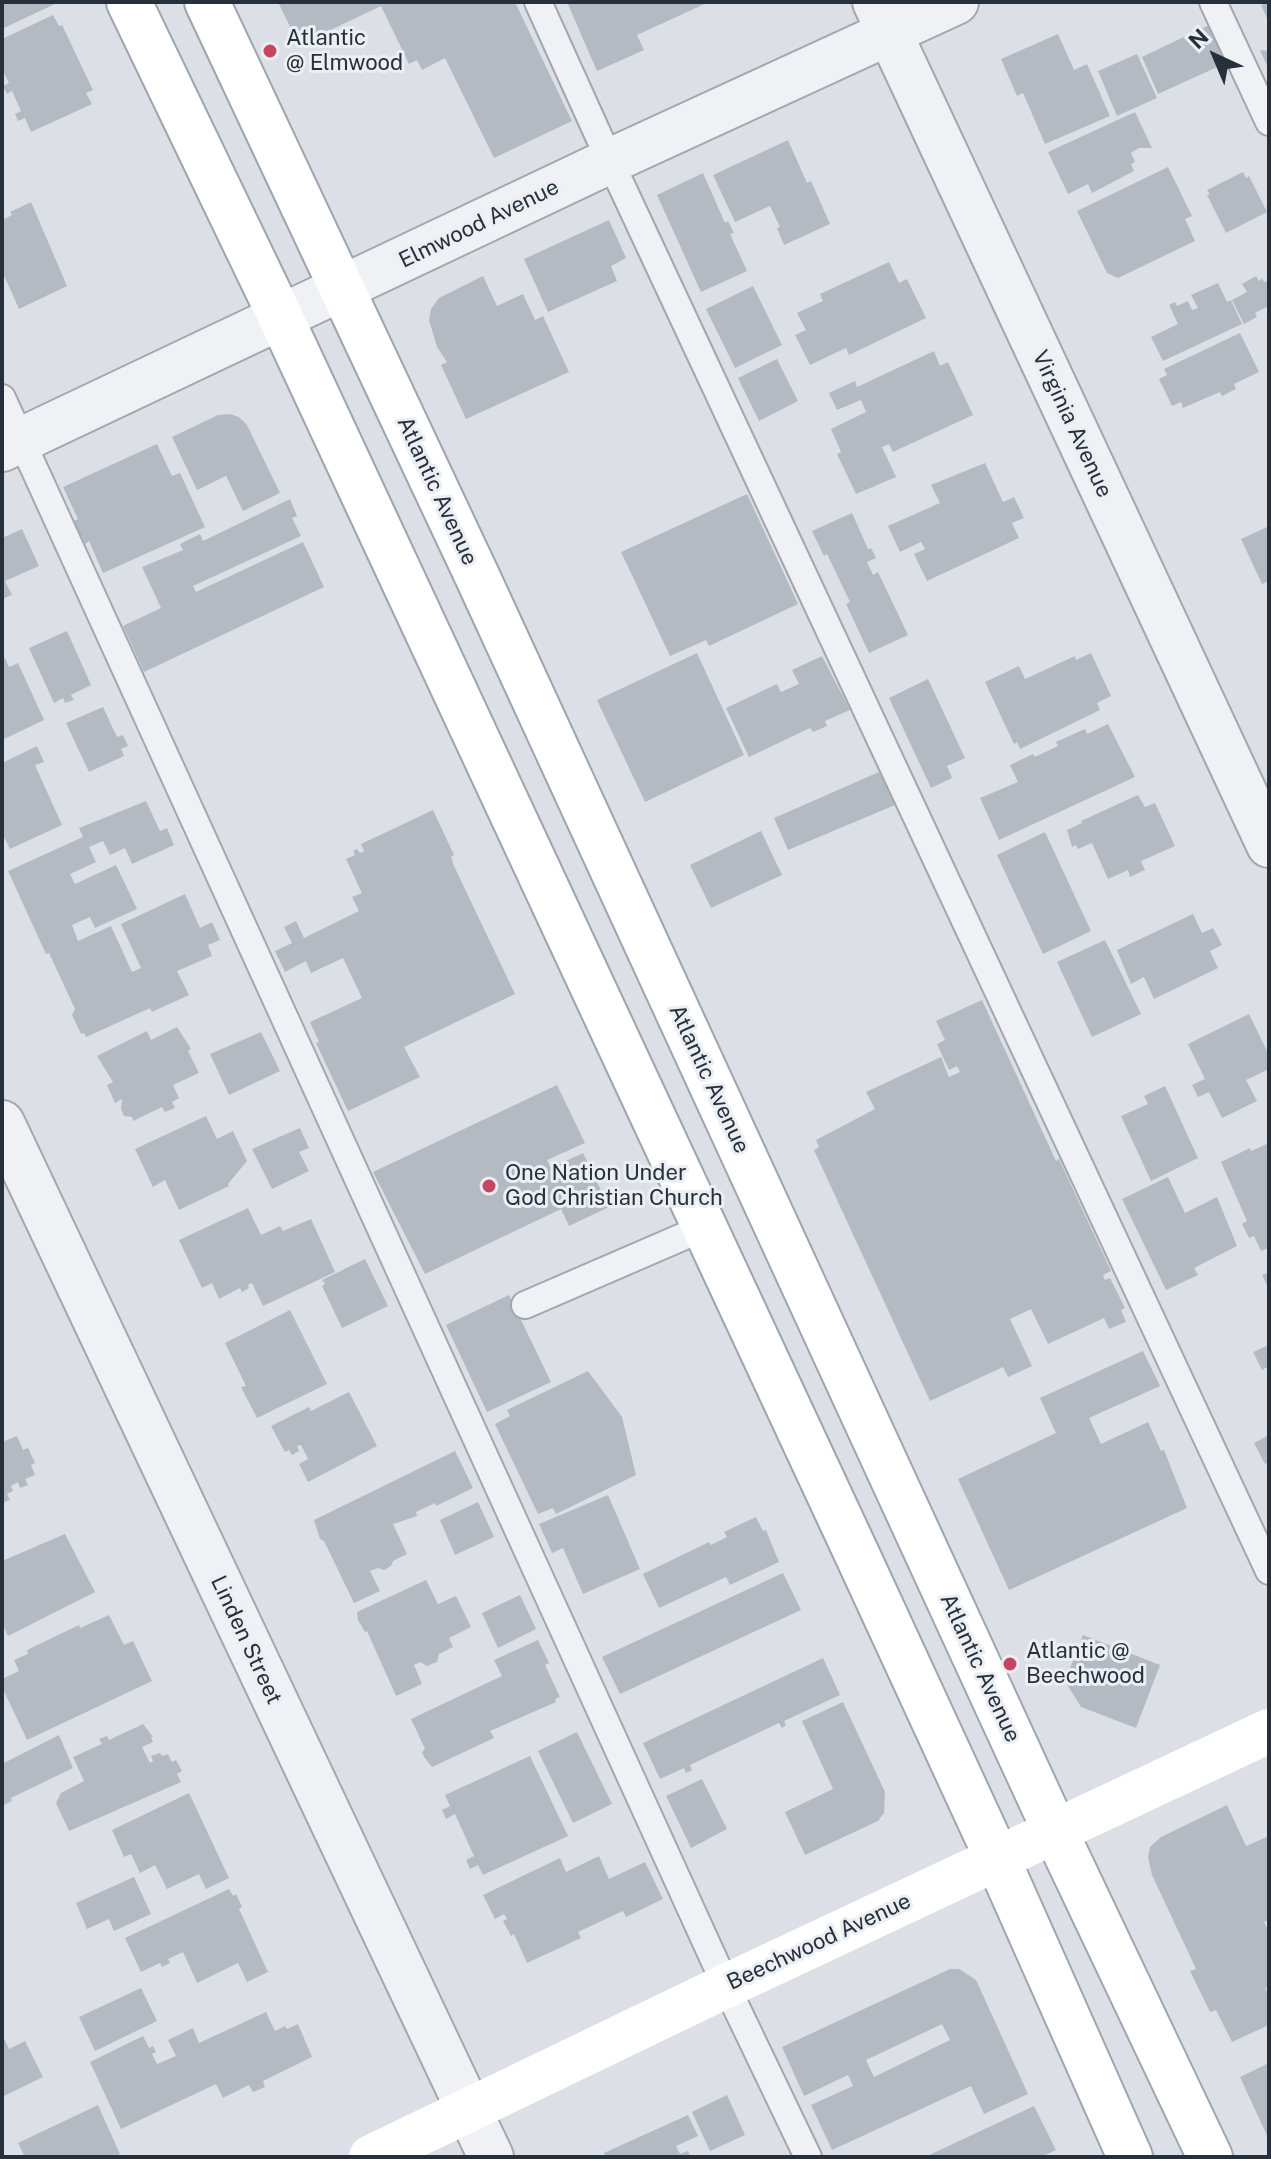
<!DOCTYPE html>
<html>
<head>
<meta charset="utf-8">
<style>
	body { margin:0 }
	#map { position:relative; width:1271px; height:2159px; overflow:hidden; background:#dce0e6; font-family:"Public Sans",sans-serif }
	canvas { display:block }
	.frame { position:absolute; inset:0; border:4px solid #272f3b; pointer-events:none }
	.north { position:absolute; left:1175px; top:16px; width:80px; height:80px; -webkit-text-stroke:6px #ebeff4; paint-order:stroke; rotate:316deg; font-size:22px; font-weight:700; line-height:32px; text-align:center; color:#272f3b }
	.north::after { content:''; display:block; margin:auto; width:28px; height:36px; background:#272f3b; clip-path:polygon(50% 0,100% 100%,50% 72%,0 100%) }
</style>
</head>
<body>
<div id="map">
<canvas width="1271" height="2159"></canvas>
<div class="frame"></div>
<div class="north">N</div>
</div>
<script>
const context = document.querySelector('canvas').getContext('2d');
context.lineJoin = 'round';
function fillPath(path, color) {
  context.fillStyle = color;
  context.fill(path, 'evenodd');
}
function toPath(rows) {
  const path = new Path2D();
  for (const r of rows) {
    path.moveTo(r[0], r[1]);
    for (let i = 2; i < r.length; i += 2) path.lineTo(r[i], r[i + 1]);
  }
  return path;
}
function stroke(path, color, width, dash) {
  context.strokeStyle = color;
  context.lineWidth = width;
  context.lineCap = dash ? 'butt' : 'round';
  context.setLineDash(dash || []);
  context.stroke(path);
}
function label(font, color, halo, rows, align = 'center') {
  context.font = font + ' "Public Sans",sans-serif';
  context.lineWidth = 6;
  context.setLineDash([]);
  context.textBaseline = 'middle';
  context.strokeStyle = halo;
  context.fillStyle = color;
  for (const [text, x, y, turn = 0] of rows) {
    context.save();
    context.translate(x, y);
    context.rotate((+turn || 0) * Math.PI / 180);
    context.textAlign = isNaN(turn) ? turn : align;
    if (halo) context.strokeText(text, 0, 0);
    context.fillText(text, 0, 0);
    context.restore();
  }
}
const building = toPath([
	[2,2,59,2,2,29],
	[278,2,515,2,572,121,494,158,445,58,422,70,417,60,409,64,381,6,299,45],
	[567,2,709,2,637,35,644,50,597,71],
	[1269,2,1269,23,1261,5],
	[53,15,59,26,62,25,93,90,86,93,92,104,31,132,25,118,18,121,15,114,21,111,12,91,7,94,3,86,9,83,2,69,2,39],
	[1209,25,1226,63,1158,94,1142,57],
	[1058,34,1074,70,1087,64,1110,116,1045,144,1023,93,1017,96,1001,59],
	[1260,50,1269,51,1269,70],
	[1137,54,1157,98,1117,116,1098,71],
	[1135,112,1152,148,1139,148,1131,153,1135,162,1131,164,1134,171,1092,193,1088,184,1068,194,1048,152],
	[788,140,807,183,811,181,830,224,784,245,777,228,780,227,770,206,735,222,713,175],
	[1168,167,1192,216,1185,219,1195,241,1118,278,1107,273,1077,211],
	[1243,172,1246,178,1249,176,1267,212,1226,233,1207,195,1210,194,1207,190],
	[703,173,725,223,728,221,734,233,730,234,747,271,701,292,657,195],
	[31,202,67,286,19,309,2,271,2,220,12,215,10,212],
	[609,220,626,258,611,266,617,281,548,312,524,259],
	[889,262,899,283,907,279,926,318,849,355,846,348,810,365,795,335,806,330,797,313,823,301,820,294],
	[483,276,497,306,523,294,535,320,543,316,569,372,466,419,441,365,447,362,437,347,429,320,431,309,439,298],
	[1256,276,1259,281,1262,278,1264,282,1269,280,1269,306,1255,313,1257,317,1244,324,1232,300,1247,292,1242,284],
	[1218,283,1227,302,1231,300,1242,324,1163,361,1151,337,1178,324,1169,305,1175,302,1177,306,1188,301,1192,310,1198,308,1191,295],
	[753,286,782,345,735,368,706,309],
	[1240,333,1259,372,1234,384,1236,389,1222,396,1220,392,1183,408,1181,402,1172,406,1159,379,1167,375,1164,369],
	[934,351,940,366,948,362,973,415,893,452,889,444,882,447,896,477,856,494,837,454,841,452,831,429,866,412,861,400,837,410,829,393,855,381,857,387],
	[777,359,798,401,759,421,738,378],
	[230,414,239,417,247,425,280,493,243,511,226,476,197,490,172,437,218,415],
	[157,444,172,476,180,473,205,527,103,573,89,541,85,544,82,536,77,539,70,523,78,519,63,487],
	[985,463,1003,502,1014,497,1024,518,1012,523,1019,538,927,581,914,554,925,549,921,542,900,552,888,526,940,503,931,485],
	[747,494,798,604,709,646,706,640,670,656,621,552],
	[290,499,297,516,292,518,301,536,193,586,196,592,303,542,324,587,144,672,123,626,161,608,142,567,183,550,180,544,200,534,203,541],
	[852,513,868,549,871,548,876,558,867,562,873,575,878,572,908,635,869,653,846,604,850,602,827,554,824,556,812,531],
	[1269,526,1269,581,1262,584,1241,539],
	[22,529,39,566,5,581,12,595,2,599,2,538],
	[67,631,91,685,71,695,74,700,65,703,63,698,54,703,29,648],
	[697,653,744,755,645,802,597,700],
	[1091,653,1111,696,1097,703,1100,710,1020,749,1017,742,1014,744,985,682,1019,666,1025,679,1075,656,1076,660],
	[822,656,850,710,825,721,827,726,813,732,810,728,749,757,726,708,777,684,781,692,799,684,792,670],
	[5,658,9,667,18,663,44,720,2,740,2,659],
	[928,679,965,758,947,766,952,778,931,788,889,698],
	[103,707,117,737,123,735,128,746,121,749,124,756,89,772,66,723],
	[1108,724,1135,777,999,840,980,798,1018,782,1010,765,1033,754,1035,757,1058,746,1056,742,1085,729,1087,734],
	[37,746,44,762,35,765,62,825,10,849,2,833,2,763],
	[879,772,895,805,788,850,774,818],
	[1138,795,1145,807,1155,803,1175,846,1141,861,1145,870,1130,877,1128,870,1108,879,1092,843,1078,849,1076,845,1072,847,1067,830,1082,823,1081,821],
	[146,801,160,831,167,828,174,845,132,864,125,848,110,855,103,841,89,847,96,862,70,874,75,884,116,865,137,909,95,928,90,917,72,925,78,941,111,926,132,972,141,968,121,924,185,894,200,928,212,922,220,940,208,945,212,956,177,971,189,995,152,1012,150,1008,86,1037,84,1033,81,1034,72,1015,75,1009,49,953,46,954,8,871,83,837,79,828],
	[433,810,454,855,451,857,454,866,515,994,404,1047,420,1077,348,1111,316,1043,319,1042,310,1022,362,998,343,958,311,973,306,961,285,972,275,951,292,943,284,927,296,921,304,938,359,911,352,897,362,893,346,859,355,855,353,851,357,849,360,853,364,851,361,844],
	[761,831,782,875,711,908,690,865],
	[1045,832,1091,931,1043,954,997,855],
	[1193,914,1202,933,1213,928,1222,945,1210,951,1218,968,1154,999,1144,977,1131,984,1117,950],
	[1105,940,1141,1014,1092,1037,1057,962],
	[982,1000,1056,1161,1059,1159,1111,1271,1103,1275,1105,1280,1110,1278,1125,1308,1121,1310,1126,1322,1109,1329,1104,1318,1048,1344,1031,1309,1010,1319,1032,1366,1008,1377,1003,1367,930,1401,814,1150,819,1147,816,1140,875,1109,866,1092,941,1057,949,1077,960,1072,957,1066,949,1070,937,1044,945,1040,936,1021],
	[1249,1014,1269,1055,1269,1069,1246,1080,1257,1101,1222,1118,1209,1092,1198,1097,1192,1085,1205,1079,1188,1044],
	[177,1027,191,1049,188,1051,199,1073,173,1085,179,1098,172,1102,175,1108,165,1112,162,1107,133,1121,132,1117,124,1116,121,1109,122,1099,115,1103,107,1085,113,1082,97,1056,147,1031,151,1040],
	[261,1032,280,1071,229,1095,210,1054],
	[557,1085,585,1143,547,1160,551,1168,583,1153,609,1207,569,1226,561,1209,425,1274,373,1172],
	[1165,1086,1198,1158,1151,1181,1121,1116,1148,1104,1144,1096],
	[206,1116,217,1139,233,1131,247,1161,228,1184,229,1186,179,1210,165,1180,153,1187,135,1149],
	[300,1128,309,1148,299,1152,309,1171,272,1189,252,1149],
	[1269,1143,1269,1248,1261,1251,1254,1236,1249,1238,1242,1224,1247,1221,1221,1162,1250,1148,1251,1151],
	[1168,1177,1185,1213,1217,1197,1237,1246,1194,1268,1198,1275,1166,1290,1122,1199],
	[248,1208,261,1235,280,1226,283,1231,311,1219,335,1272,263,1306,252,1283,248,1285,249,1288,242,1292,240,1288,219,1299,212,1283,202,1288,179,1240],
	[365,1259,388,1306,342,1328,322,1286,325,1284,322,1280],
	[1269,1272,1269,1290,1262,1275],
	[509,1295,551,1382,487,1412,446,1325],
	[290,1310,327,1384,257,1418,241,1387,246,1386,225,1343],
	[1269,1345,1269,1366,1262,1370,1253,1352],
	[1143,1351,1160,1386,1089,1418,1101,1444,1148,1422,1161,1451,1164,1450,1187,1508,1009,1590,958,1479,1056,1433,1040,1398],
	[588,1371,622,1417,636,1475,556,1514,553,1508,538,1514,495,1424,510,1416,507,1410],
	[349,1392,377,1446,308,1482,299,1464,308,1459,301,1445,297,1446,299,1451,292,1455,289,1450,285,1452,271,1426,309,1407,311,1411],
	[1269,1435,1269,1462,1265,1464,1254,1443],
	[17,1436,23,1450,28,1448,35,1463,31,1465,35,1475,25,1479,28,1485,20,1488,18,1482,11,1486,13,1491,7,1494,10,1500,2,1503,2,1442],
	[455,1451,473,1488,436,1506,435,1503,416,1512,417,1516,393,1524,407,1554,393,1561,391,1566,384,1570,378,1568,370,1571,380,1591,354,1603,324,1541,320,1539,314,1520],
	[608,1495,640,1569,583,1594,563,1548,552,1553,539,1524],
	[478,1502,494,1537,455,1555,440,1520],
	[756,1517,763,1531,766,1530,779,1562,730,1585,726,1577,659,1608,643,1574,709,1542,711,1545,727,1537,724,1532],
	[65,1534,95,1592,8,1636,2,1623,2,1561],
	[783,1573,801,1610,620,1694,602,1657],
	[426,1580,438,1604,456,1596,471,1627,449,1638,453,1647,439,1654,437,1662,427,1666,420,1662,414,1665,422,1684,396,1696,367,1631,365,1632,358,1620,357,1612],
	[520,1595,536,1629,498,1648,482,1613],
	[109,1615,124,1645,133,1641,152,1681,27,1740,2,1687,2,1679,19,1671,14,1660,28,1654,27,1650,79,1625,80,1628],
	[1083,1635,1160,1665,1136,1728,1081,1707,1065,1681],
	[538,1640,549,1663,545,1665,560,1697,555,1699,556,1702,490,1731,494,1738,432,1767,424,1757,422,1752,425,1749,411,1719,502,1676,494,1660],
	[823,1658,840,1695,784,1721,786,1725,782,1728,779,1723,690,1765,692,1770,686,1773,684,1768,660,1779,643,1743],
	[843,1702,885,1792,884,1813,878,1821,805,1855,785,1812,833,1789,802,1721],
	[143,1724,153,1737,151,1737,153,1742,142,1747,150,1763,153,1761,151,1756,160,1753,162,1756,168,1754,172,1762,176,1760,182,1771,177,1774,181,1782,69,1831,56,1803,61,1793,84,1781,73,1757,102,1744,99,1739,107,1736,109,1740],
	[577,1732,612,1804,573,1823,538,1751],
	[59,1735,73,1768,11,1798,12,1801,2,1806,2,1764],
	[530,1756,568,1836,483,1875,478,1865,470,1869,466,1860,474,1856,455,1814,446,1819,442,1810,450,1806,445,1795],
	[702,1779,727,1829,691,1848,666,1796],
	[189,1793,229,1878,206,1889,199,1874,167,1889,155,1865,140,1873,131,1854,124,1857,112,1830],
	[1227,1805,1246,1846,1269,1836,1269,1920,1264,1922,1269,1932,1269,1986,1265,1988,1269,1996,1269,2025,1232,2042,1216,2010,1210,2012,1190,1971,1196,1969,1152,1875,1148,1857,1150,1847,1161,1837],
	[599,1856,609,1879,645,1862,663,1899,626,1917,623,1911,578,1932,581,1938,527,1963,514,1934,511,1936,503,1921,507,1919,504,1914,495,1919,483,1895,560,1858,566,1872],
	[134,1877,151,1914,114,1931,109,1919,87,1929,76,1903],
	[229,1889,233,1896,236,1894,242,1907,239,1909,268,1972,247,1982,238,1963,197,1983,183,1952,168,1959,170,1963,162,1967,160,1963,141,1972,125,1938],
	[950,1969,959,1969,976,1980,1028,2094,984,2114,971,2086,832,2150,811,2105,853,2086,848,2075,804,2096,782,2047],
	[942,2024,950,2040,874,2077,866,2060],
	[141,1988,157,2021,95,2051,79,2017],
	[266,2012,275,2031,285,2026,287,2029,298,2024,312,2057,263,2081,265,2087,253,2092,249,2085,223,2098,216,2084,121,2129,90,2062,143,2036,149,2048,153,2046,156,2052,152,2054,157,2064,176,2056,168,2040,193,2028,199,2043],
	[2,2034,9,2049,25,2041,43,2077,2,2097],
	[1269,2063,1269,2140,1240,2077],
	[727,2095,745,2135,710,2151,692,2112],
	[98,2105,120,2154,114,2157,25,2157,18,2143],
	[1034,2106,1056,2150,1041,2157,925,2157],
	[688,2115,698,2136,676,2146,680,2154,688,2151,690,2157,606,2157,604,2153]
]);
const lane = toPath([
	[538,2,610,161,1269,1571],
	[1213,2,1269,122],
	[2,398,726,1986,808,2157],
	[525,1305,703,1228]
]);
const street = toPath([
	[875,2,1269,845],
	[2,449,610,161,956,2],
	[2,1123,491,2157]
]);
const secondary = toPath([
	[371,2157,726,1986,1269,1731]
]);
const primary = toPath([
	[129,2,281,318,861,1563,997,1858,1130,2157],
	[207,2,478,578,1055,1831,1210,2157]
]);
const markers = [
	[270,51,8,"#c6465f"],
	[489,1186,8,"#c6465f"],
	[1010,1664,8,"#c6465f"]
];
const poiNames = [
	["Atlantic",286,38],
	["@ Elmwood",286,63],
	["One Nation Under",505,1173],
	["God Christian Church",505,1198],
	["Atlantic @",1026,1651],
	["Beechwood",1026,1676]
];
const streetNames = [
	["Elmwood Avenue",479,224,-26],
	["Virginia Avenue",1072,424,65],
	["Atlantic Avenue",437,491,65],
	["Atlantic Avenue",709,1079,65],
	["Linden Street",246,1640,65],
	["Atlantic Avenue",980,1668,65],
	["Beechwood Avenue",819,1942,-25]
];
fillPath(building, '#b4bac2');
stroke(lane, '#a2a7af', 30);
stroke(street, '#a2a7af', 48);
stroke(primary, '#9ca5b1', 48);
stroke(lane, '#eff1f4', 26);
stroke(street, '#eff1f4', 44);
stroke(secondary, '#fff', 44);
stroke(primary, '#fff', 44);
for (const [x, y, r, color] of markers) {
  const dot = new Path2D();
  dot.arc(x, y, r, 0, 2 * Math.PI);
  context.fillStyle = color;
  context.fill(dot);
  stroke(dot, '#ebeff4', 3);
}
label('22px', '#272f3b', '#ebeff4', poiNames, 'left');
label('22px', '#272f3b', '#ebeff4', streetNames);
</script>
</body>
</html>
